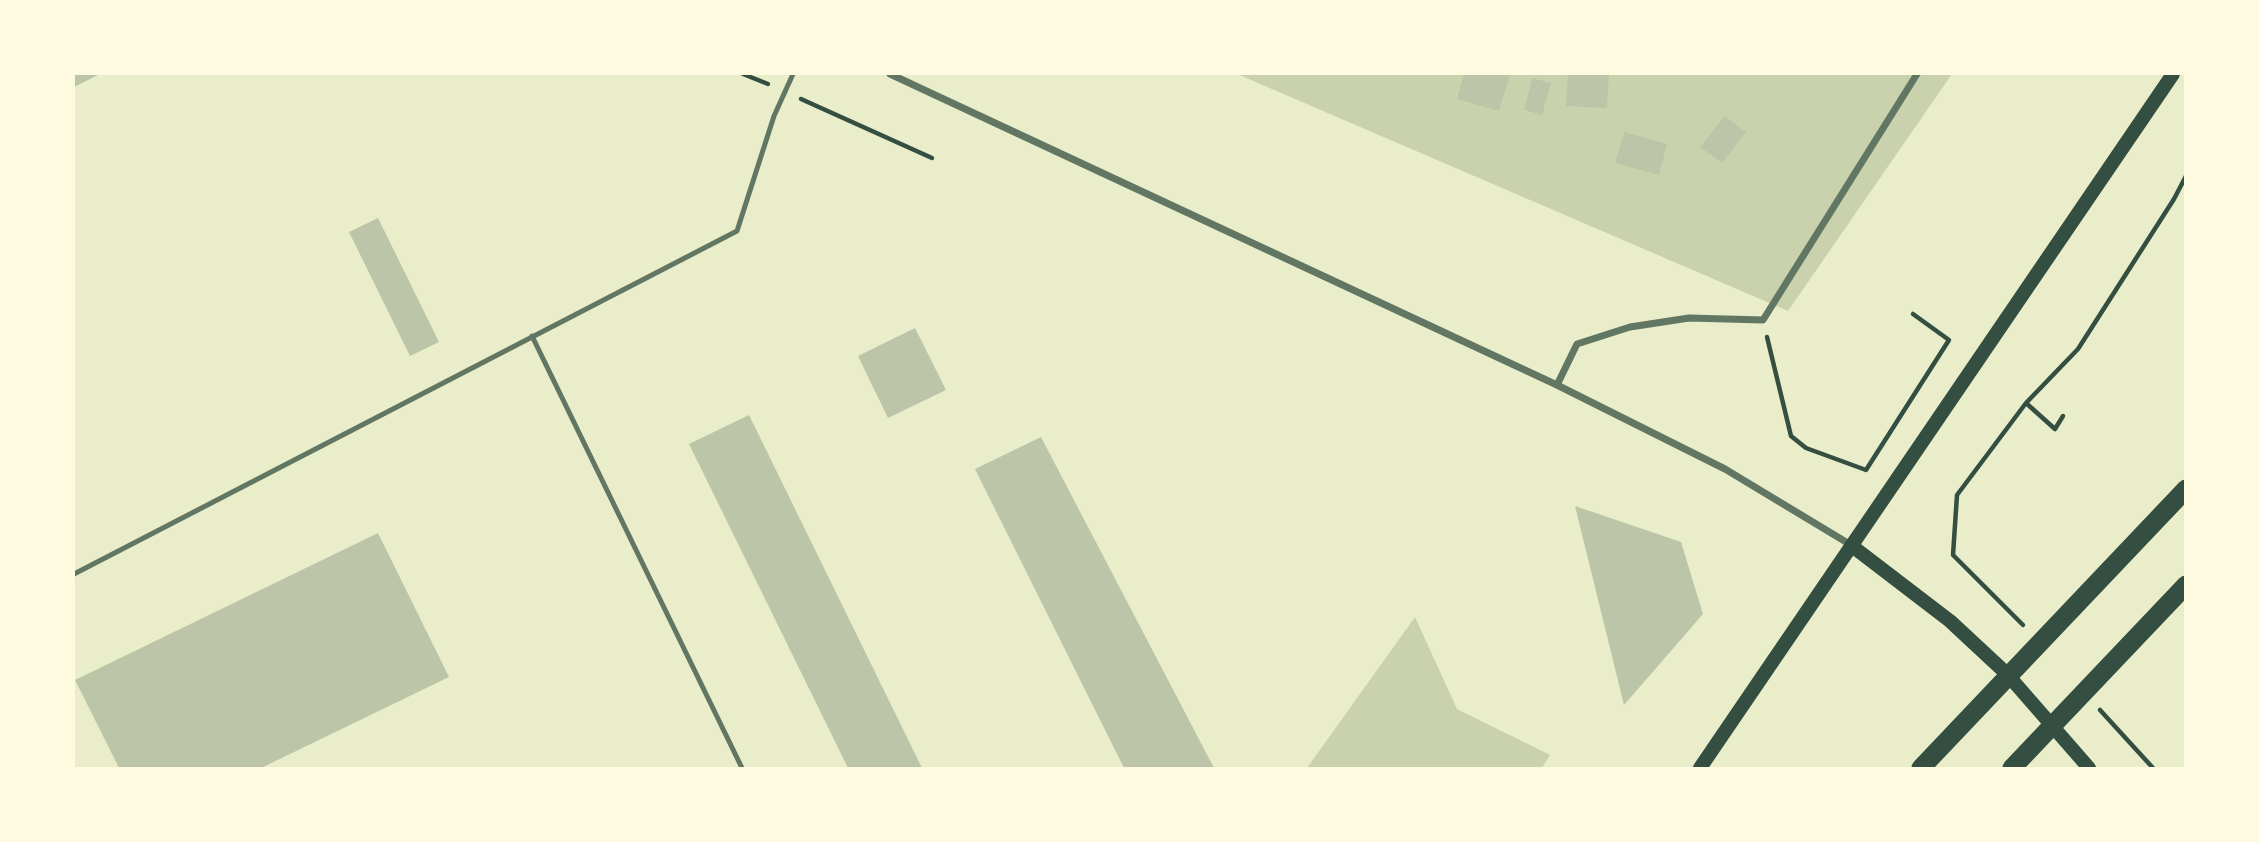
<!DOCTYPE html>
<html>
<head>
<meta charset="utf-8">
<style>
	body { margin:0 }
	#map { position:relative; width:2259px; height:842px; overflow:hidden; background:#e9edc9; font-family:Arial,sans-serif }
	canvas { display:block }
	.frame { position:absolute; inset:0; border:75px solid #fefae0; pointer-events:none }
</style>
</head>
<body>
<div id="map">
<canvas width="2259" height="842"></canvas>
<div class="frame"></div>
</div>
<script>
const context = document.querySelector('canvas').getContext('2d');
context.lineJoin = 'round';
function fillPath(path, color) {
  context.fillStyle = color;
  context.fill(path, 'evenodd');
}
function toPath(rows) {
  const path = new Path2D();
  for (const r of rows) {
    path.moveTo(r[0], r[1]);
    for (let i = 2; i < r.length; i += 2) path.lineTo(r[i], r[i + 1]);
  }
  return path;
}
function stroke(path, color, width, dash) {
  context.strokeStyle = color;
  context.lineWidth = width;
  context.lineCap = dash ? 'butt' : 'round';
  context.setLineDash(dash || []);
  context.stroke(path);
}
const green = toPath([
	[1237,74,1952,74,1788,311],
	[1415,617,1457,709,1550,755,1542,768,1307,768]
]);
const building = toPath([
	[74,74,100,74,74,87],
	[1464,74,1510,74,1499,111,1457,99],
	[1568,74,1609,74,1607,108,1566,106],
	[1532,78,1551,83,1542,115,1524,110],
	[1725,116,1746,132,1722,163,1700,147],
	[1624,132,1667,144,1659,175,1615,163],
	[378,218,439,342,410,356,349,232],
	[915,328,946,390,888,418,858,356],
	[749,415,922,768,848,768,689,444],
	[1041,437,1214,768,1124,768,975,469],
	[1575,506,1681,542,1703,614,1624,705],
	[378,533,449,677,261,768,119,768,75,680]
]);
const path = toPath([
	[743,74,768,84],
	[801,99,932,158],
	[1767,337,1791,436,1806,448,1866,470,1949,340,1913,314],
	[2026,403,2078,349,2174,199,2186,176],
	[2023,625,1953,555,1957,495,2026,403,2055,429,2063,416],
	[2100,710,2153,768]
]);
const service = toPath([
	[532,336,742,768],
	[74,574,737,231,774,116,793,74]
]);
const minor = toPath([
	[890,74,1557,385,1725,469,1851,545],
	[1557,385,1577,344,1630,327,1689,318,1763,320,1917,74]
]);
const secondary = toPath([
	[1852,546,1950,621,2007,674,2089,768],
	[1700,768,2173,74]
]);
const trunk = toPath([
	[1921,768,2186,489],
	[2012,768,2186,585]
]);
fillPath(green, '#cad2ad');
fillPath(building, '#bcc5a7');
stroke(path, '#344e41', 4.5);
stroke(service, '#617663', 5);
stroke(minor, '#617663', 7);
stroke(secondary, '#344e41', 14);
stroke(trunk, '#344e41', 19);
</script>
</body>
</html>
